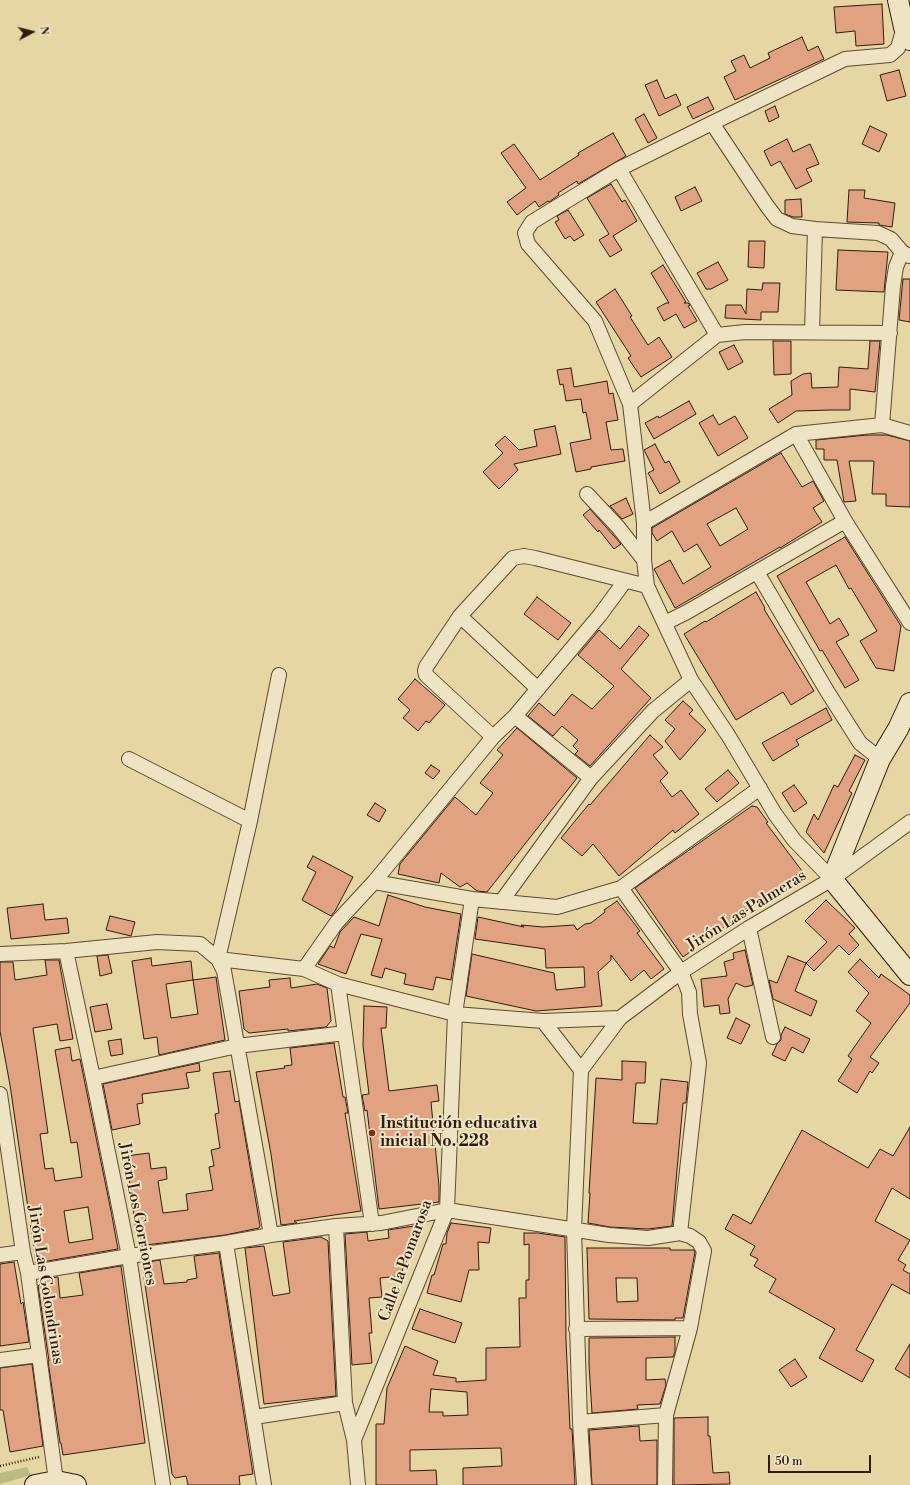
<!DOCTYPE html>
<html>
<head>
<meta charset="utf-8">
<style>
	body { margin:0 }
	#map { position:relative; width:910px; height:1485px; overflow:hidden; background:#e5d6a3; font-family:"Libre Bodoni",serif }
	canvas { display:block }
	.north { position:absolute; left:12px; top:12px; width:40px; height:40px; -webkit-text-stroke:3px #eee4c3; paint-order:stroke; rotate:83deg; font-size:11px; font-weight:700; line-height:16px; text-align:center; color:#301c0c }
	.north::after { content:''; display:block; margin:auto; width:14px; height:18px; background:#301c0c; clip-path:polygon(50% 0,100% 100%,50% 72%,0 100%) }
	.scale { position:absolute; left:768px; top:1455px; width:103px; height:18px; box-sizing:border-box; border:2px solid #301c0c; border-top:0; padding-left:5px; font-size:12px; line-height:14px; white-space:nowrap; color:#301c0c; -webkit-text-stroke:3px #eee4c3; paint-order:stroke }
</style>
</head>
<body>
<div id="map">
<canvas width="910" height="1485"></canvas>
<div class="north">N</div>
<div class="scale">50 m</div>
</div>
<script>
const context = document.querySelector('canvas').getContext('2d');
context.lineJoin = 'round';
function fillPath(path, color) {
  context.fillStyle = color;
  context.fill(path, 'evenodd');
}
function toPath(rows) {
  const path = new Path2D();
  for (const r of rows) {
    path.moveTo(r[0], r[1]);
    for (let i = 2; i < r.length; i += 2) path.lineTo(r[i], r[i + 1]);
  }
  return path;
}
function stroke(path, color, width, dash) {
  context.strokeStyle = color;
  context.lineWidth = width;
  context.lineCap = dash ? 'butt' : 'round';
  context.setLineDash(dash || []);
  context.stroke(path);
}
function label(font, color, halo, rows, align = 'center') {
  context.font = font + ' "Libre Bodoni",serif';
  context.lineWidth = 4;
  context.setLineDash([]);
  context.textBaseline = 'middle';
  context.strokeStyle = halo;
  context.fillStyle = color;
  for (const [text, x, y, turn = 0] of rows) {
    context.save();
    context.translate(x, y);
    context.rotate((+turn || 0) * Math.PI / 180);
    context.textAlign = isNaN(turn) ? turn : align;
    if (halo) context.strokeText(text, 0, 0);
    context.fillText(text, 0, 0);
    context.restore();
  }
}
const green = toPath([
	[27,1467,31,1475,0,1484,0,1473]
]);
const building = toPath([
	[882,4,884,44,856,46,855,31,836,33,834,7,882,4],
	[802,37,808,51,818,46,824,59,735,100,724,77,736,71,731,61,744,55,750,68,770,58,768,53,802,37],
	[899,70,906,96,887,101,880,75,899,70],
	[657,80,665,99,676,94,681,105,659,116,645,85,657,80],
	[708,97,714,109,693,119,687,107,708,97],
	[775,106,779,117,769,122,765,111,775,106],
	[644,114,657,138,648,143,635,119,644,114],
	[870,126,887,134,879,152,862,144,870,126],
	[613,133,626,156,578,184,577,181,558,193,559,195,549,202,548,201,539,207,535,201,517,215,507,202,526,188,501,153,514,144,540,180,579,155,578,153,613,133],
	[787,139,793,152,810,144,819,164,806,169,812,181,796,189,780,161,771,166,764,151,787,139],
	[611,184,622,202,625,200,637,221,613,236,622,250,610,257,599,240,609,234,587,198,611,184],
	[695,187,702,201,681,211,675,197,695,187],
	[849,190,865,190,864,198,895,203,892,227,879,225,879,223,847,222,849,190],
	[801,199,802,217,793,217,785,214,785,200,801,199],
	[568,210,584,235,574,241,570,236,565,239,555,222,559,220,557,216,568,210],
	[749,241,765,241,764,268,748,267,749,241],
	[838,250,888,252,884,292,836,290,838,250],
	[718,262,728,280,711,289,706,289,697,273,718,262],
	[663,265,686,302,684,303,688,303,690,305,688,306,697,321,684,328,676,314,664,321,657,308,666,303,669,303,651,273,663,265],
	[903,279,910,279,910,322,899,320,903,279],
	[763,283,780,283,778,312,761,312,761,320,725,318,726,305,741,305,746,314,747,289,762,290,763,283],
	[615,289,632,316,630,317,648,345,659,337,672,357,641,377,628,358,631,356,596,302,615,289],
	[773,341,791,341,791,374,774,375,773,341],
	[870,341,880,341,875,392,850,389,850,410,832,410,796,411,778,423,769,409,792,395,791,381,803,374,811,373,812,388,838,387,839,367,868,369,870,341],
	[734,345,743,362,728,370,719,352,734,345],
	[571,368,574,387,607,381,609,394,613,393,618,420,606,422,611,450,623,449,625,461,591,467,591,469,576,472,570,443,591,439,586,412,583,413,581,399,566,401,563,384,560,385,557,370,571,368],
	[689,401,696,414,654,439,645,423,658,416,659,418,689,401],
	[713,415,719,425,735,416,748,438,718,456,699,423,713,415],
	[555,426,561,454,514,464,518,470,499,489,483,472,503,453,495,445,505,436,519,450,537,446,534,430,555,426],
	[867,435,887,435,910,441,910,507,886,506,886,494,872,494,874,461,849,461,856,501,844,502,837,460,824,460,824,449,816,449,816,440,867,435],
	[655,444,665,463,669,461,680,482,660,494,648,473,654,470,644,450,655,444],
	[781,453,802,487,813,481,824,501,813,508,822,522,780,548,780,547,675,608,654,569,670,560,683,584,711,567,697,544,684,552,672,531,657,541,652,533,652,528,781,453],
	[736,508,748,529,720,546,707,524,736,508],
	[626,498,633,514,622,519,610,506,626,498],
	[590,509,621,544,614,549,599,530,598,532,583,515,590,509],
	[845,537,901,626,894,671,876,668,860,641,877,631,851,588,849,589,836,565,806,582,830,624,839,618,849,635,836,642,859,680,845,688,822,650,820,651,777,576,845,537],
	[756,592,765,608,764,609,814,691,791,705,783,692,736,720,684,634,705,621,706,622,756,592],
	[537,597,571,623,558,640,524,614,537,597],
	[639,626,649,635,621,669,651,698,590,766,575,754,578,751,573,746,578,740,562,726,553,736,528,716,539,703,554,716,572,694,592,709,614,686,578,655,599,630,620,649,639,626],
	[415,679,445,705,429,723,426,721,418,731,403,718,410,710,398,699,415,679],
	[683,701,693,710,689,714,706,730,680,760,665,741,675,729,665,720,683,701],
	[826,708,832,720,796,740,799,745,773,761,762,743,826,708],
	[517,728,577,778,487,892,477,891,467,883,460,887,441,873,439,883,398,874,400,864,455,797,476,815,493,793,480,783,503,755,497,750,517,728],
	[650,735,663,747,653,755,668,773,660,781,672,797,681,790,699,814,675,833,673,830,619,876,593,844,582,856,561,838,589,804,590,805,650,735],
	[855,755,865,760,849,791,852,793,824,853,806,832,814,814,818,820,834,785,838,787,855,755],
	[431,765,440,771,433,779,425,773,431,765],
	[728,770,739,783,717,802,705,789,728,770],
	[794,785,807,803,794,812,782,793,794,785],
	[375,803,386,810,379,822,367,815,375,803],
	[752,806,757,807,768,822,766,823,802,871,683,957,635,888,752,806],
	[313,856,353,877,335,911,331,916,302,900,316,872,307,867,313,856],
	[388,895,425,907,461,914,451,980,436,977,433,990,404,984,406,974,385,968,382,978,371,975,382,939,361,934,346,974,318,964,330,946,334,948,340,932,354,917,379,926,388,895],
	[826,900,855,928,849,934,859,945,849,955,839,945,814,971,806,963,827,942,805,921,826,900],
	[617,901,640,931,637,933,664,969,651,979,644,970,631,981,611,955,611,960,598,972,602,1006,536,1011,466,996,472,954,554,973,556,990,585,987,584,967,546,968,545,949,475,939,478,917,524,927,521,925,543,927,574,925,577,930,585,924,591,923,605,912,604,910,617,901],
	[43,904,45,920,67,918,69,933,11,939,7,908,43,904],
	[110,916,135,922,131,936,106,930,110,916],
	[745,950,753,985,745,987,736,983,728,999,730,1013,720,1014,719,1005,704,1007,701,979,727,976,724,962,734,959,733,953,745,950],
	[108,955,112,973,100,976,97,956,108,955],
	[788,956,806,963,795,991,817,1001,811,1016,773,999,769,980,777,983,788,956],
	[151,958,152,966,191,961,193,980,216,977,225,1040,159,1055,157,1037,144,1039,132,961,151,958],
	[193,980,198,1014,171,1018,166,984,193,980],
	[860,959,879,978,881,974,910,995,910,1003,870,1057,879,1063,872,1073,870,1071,857,1093,838,1081,852,1059,848,1056,871,1023,856,1011,869,993,848,972,860,959],
	[45,960,59,960,73,1039,60,1041,57,1024,33,1028,48,1133,40,1134,45,1169,53,1168,55,1181,82,1177,77,1142,71,1143,55,1050,70,1047,72,1061,80,1059,111,1211,118,1249,36,1263,10,1085,0,1031,0,962,13,962,15,980,47,975,45,960],
	[88,1207,93,1239,69,1243,64,1211,88,1207],
	[290,978,291,988,317,984,327,988,331,1021,326,1027,288,1031,288,1029,249,1033,244,1029,239,991,270,987,269,980,290,978],
	[107,1004,112,1029,95,1032,90,1007,107,1004],
	[364,1006,387,1007,386,1028,381,1028,389,1091,437,1085,439,1101,431,1102,439,1186,439,1202,379,1209,367,1110,365,1111,362,1095,369,1094,363,1046,364,1006],
	[736,1018,750,1025,741,1044,727,1038,736,1018],
	[785,1027,810,1039,803,1053,792,1047,785,1061,772,1055,777,1044,781,1040,781,1035,785,1027],
	[121,1039,123,1054,111,1056,108,1041,121,1039],
	[334,1043,343,1097,345,1097,348,1113,345,1113,361,1211,294,1221,297,1223,281,1225,271,1154,256,1072,285,1068,284,1066,292,1065,290,1048,334,1043],
	[622,1061,646,1062,645,1083,636,1083,633,1123,657,1124,661,1079,688,1082,686,1103,683,1103,672,1226,648,1229,610,1227,588,1223,590,1193,589,1193,596,1078,622,1080,622,1061],
	[199,1063,200,1071,186,1073,189,1088,142,1094,143,1103,137,1104,140,1124,112,1130,103,1084,199,1063],
	[230,1071,235,1102,239,1101,260,1226,259,1228,225,1235,138,1246,126,1156,149,1153,151,1169,166,1167,167,1179,158,1181,163,1213,188,1210,186,1194,213,1190,209,1167,214,1166,211,1150,220,1148,215,1114,219,1113,213,1073,230,1071],
	[910,1127,910,1199,892,1188,875,1221,910,1240,898,1260,906,1265,903,1270,910,1274,910,1294,892,1284,856,1350,874,1360,862,1382,819,1358,835,1329,769,1292,776,1279,754,1266,758,1259,750,1255,755,1246,725,1229,733,1214,751,1224,802,1130,868,1168,880,1149,893,1156,910,1127],
	[451,1223,491,1228,489,1243,478,1242,479,1270,469,1270,461,1302,427,1293,432,1275,434,1275,443,1244,446,1244,447,1233,451,1223],
	[414,1226,416,1244,409,1244,410,1252,400,1276,380,1278,382,1297,369,1298,372,1333,369,1333,372,1363,352,1365,345,1234,367,1232,368,1241,389,1238,388,1230,414,1226],
	[524,1233,538,1233,565,1237,566,1340,570,1429,572,1429,575,1485,463,1485,463,1468,502,1466,501,1448,410,1450,410,1471,436,1470,437,1485,376,1485,376,1424,384,1424,387,1388,405,1346,438,1361,433,1375,456,1378,456,1382,486,1380,486,1348,520,1347,519,1298,526,1298,526,1280,529,1280,529,1244,524,1245,524,1233],
	[431,1389,467,1392,468,1415,443,1416,443,1412,429,1412,431,1389],
	[321,1237,328,1241,336,1396,264,1404,245,1248,264,1246,273,1296,290,1293,283,1242,321,1237],
	[587,1248,670,1248,670,1250,694,1250,695,1252,683,1318,675,1318,675,1320,589,1319,587,1248],
	[616,1278,637,1278,638,1301,617,1302,616,1278],
	[219,1253,253,1474,239,1476,240,1485,188,1485,186,1476,175,1478,172,1474,142,1263,160,1260,164,1284,187,1282,187,1280,197,1278,194,1256,219,1253],
	[14,1262,21,1304,23,1302,29,1342,0,1346,0,1264,14,1262],
	[121,1266,145,1443,63,1455,61,1443,60,1443,48,1361,49,1361,38,1286,45,1279,58,1277,60,1298,83,1295,79,1273,121,1266],
	[420,1309,462,1323,455,1343,412,1329,420,1309],
	[675,1337,675,1352,673,1357,646,1358,646,1380,665,1379,666,1385,660,1404,637,1405,638,1409,592,1413,589,1365,589,1338,675,1337],
	[910,1344,910,1378,895,1369,910,1344],
	[795,1359,807,1377,791,1387,779,1370,795,1359],
	[32,1364,43,1446,10,1452,3,1410,0,1410,0,1368,32,1364],
	[708,1417,708,1436,710,1436,713,1473,729,1472,730,1484,674,1485,674,1418,708,1417],
	[639,1426,640,1441,657,1440,657,1485,592,1485,589,1430,639,1426]
]);
const path = toPath([
	[0,1466,39,1457]
]);
const minor = toPath([
	[712,123,767,206,777,219,792,226,815,229,812,332],
	[619,169,717,335],
	[815,229,878,233,891,239,902,252,909,256],
	[630,404,595,321,528,244,525,233,532,222,619,169,712,123,845,59,890,55,898,48,904,27,906,25],
	[882,425,893,286,896,267,902,252],
	[796,434,845,521,910,623],
	[587,494,618,527,644,560,647,586,691,680,728,735,775,814,794,840,832,879],
	[644,523,630,404,717,335,745,332,890,333],
	[644,560,644,523,796,434,882,425,910,433],
	[757,572,827,691,860,743,880,759],
	[460,616,538,689],
	[665,623,687,612,845,521],
	[279,675,250,821,218,959,304,969,338,984,455,1014,543,1021,620,1018],
	[515,716,591,778],
	[493,737,426,675,425,671,426,667,460,616,513,558,524,556,535,558,647,586],
	[129,759,250,821],
	[374,882,472,899,557,907,621,888,760,788],
	[621,888,681,972,689,992,690,1014,699,1063,680,1233],
	[501,902,591,778,653,711,691,680],
	[749,928,773,1037],
	[66,951,93,1078,129,1256,163,1485],
	[0,954,66,951,157,942,200,944,218,959,224,971,271,1235],
	[304,969,337,922,374,882,493,737,515,716,600,615,625,581],
	[338,984,372,1224],
	[543,1021,581,1070],
	[93,1078,237,1046,345,1033],
	[0,1094,23,1252,28,1273,56,1481],
	[336,1226,345,1403,354,1440,358,1485],
	[226,1243,264,1485],
	[0,1255,23,1252],
	[28,1273,129,1256,226,1243,271,1235,336,1226,381,1223,447,1210,609,1235,648,1238,680,1233,690,1236,699,1242,704,1251,690,1328,666,1415,665,1485],
	[576,1329,690,1328],
	[0,1360,39,1355],
	[254,1417,345,1403],
	[580,1422,666,1415],
	[354,1440,447,1210,455,1014,472,899],
	[584,1485,580,1422,574,1229,581,1070,620,1018,681,972,749,928,832,879,910,822]
]);
const secondary = toPath([
	[898,0,904,27,910,40],
	[910,703,898,729,880,759,832,879,910,975],
	[35,1485,56,1481,76,1485]
]);
const markers = [
	[372,1133,4,"#8f2418"]
];
const streetNames = [
	["Jirón Las Palmeras",747,911,-32],
	["Jirón Los Gorriones",137,1214,79],
	["Calle la Pomarosa",406,1261,-70],
	["Jirón Las Golondrinas",45,1285,81]
];
const poiNames = [
	["Institución educativa",380,1124],
	["inicial No. 228",380,1142]
];
fillPath(green, '#babc81');
fillPath(building, '#e0a281');
stroke(building, '#301c0c', 1);
stroke(minor, '#5d4a32', 16);
stroke(secondary, '#301c0c', 22);
stroke(path, '#301c0c', 2.5, [1, 2]);
stroke(minor, '#eee4c3', 14);
stroke(secondary, '#eee4c3', 20);
for (const [x, y, r, color] of markers) {
  const dot = new Path2D();
  dot.arc(x, y, r, 0, 2 * Math.PI);
  context.fillStyle = color;
  context.fill(dot);
  stroke(dot, '#eee4c3', 1.5);
}
label('16px', '#301c0c', '#eee4c3', streetNames);
label('bold 16px', '#301c0c', '#eee4c3', poiNames, 'left');
</script>
</body>
</html>
